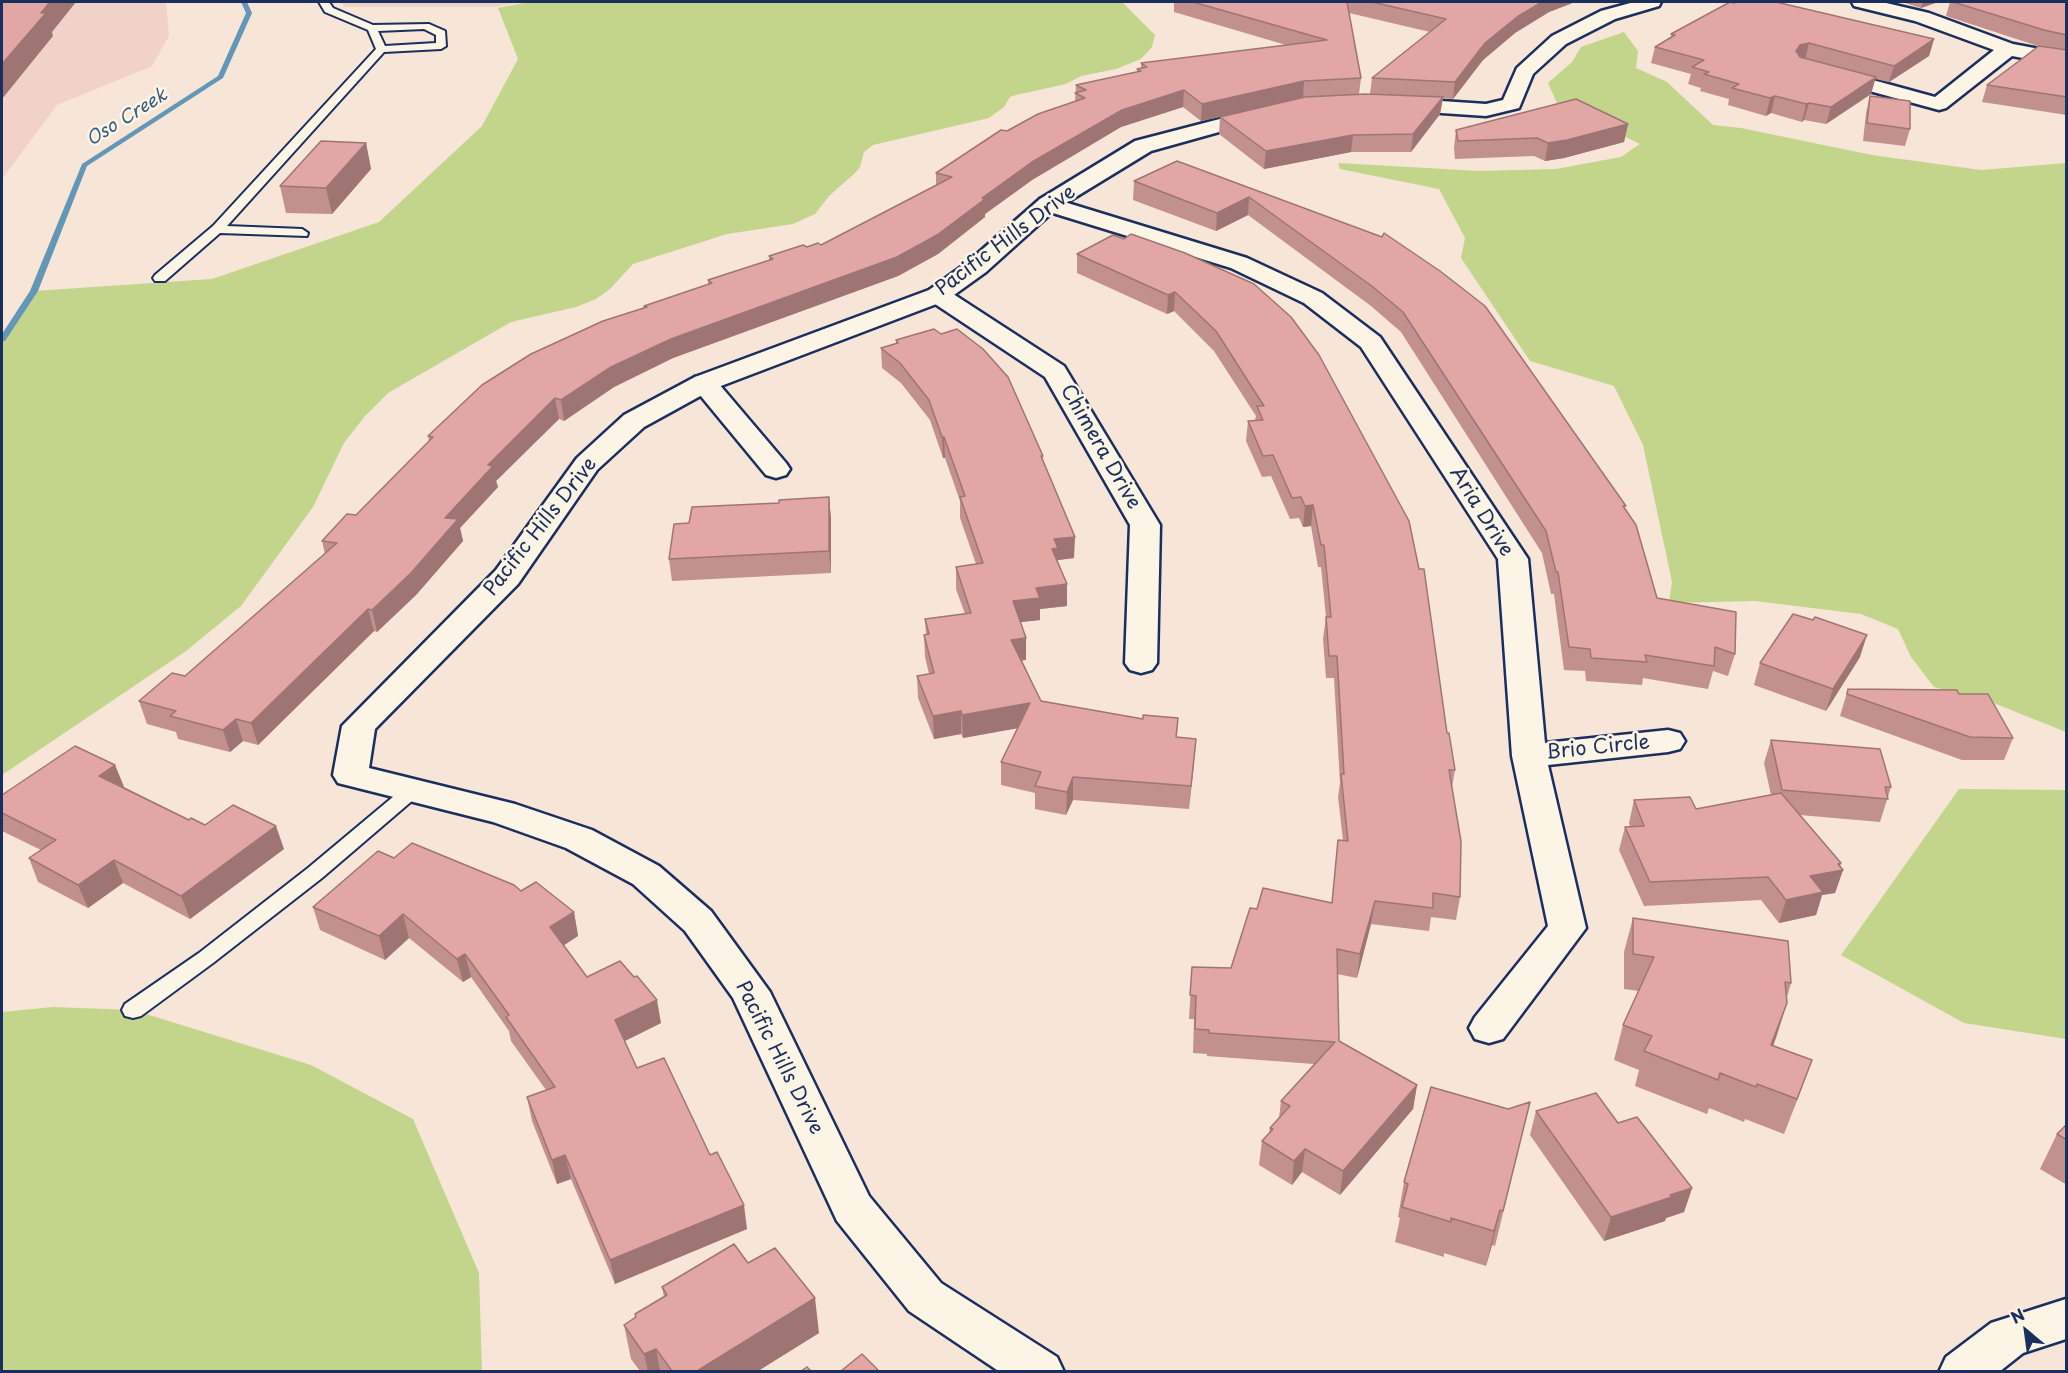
<!DOCTYPE html>
<html>
<head>
<meta charset="utf-8">
<style>
	body { margin:0 }
	#map { position:relative; width:2068px; height:1373px; overflow:hidden; background:#f7e5d8; font-family:"Playpen Sans",sans-serif }
	canvas { display:block }
	.frame { position:absolute; inset:0; border:3px solid #1b2f5e; pointer-events:none }
	.north { position:absolute; left:1996px; top:1301px; width:60px; height:60px; -webkit-text-stroke:4px #fcf5e5; paint-order:stroke; rotate:331deg; font-size:16px; font-weight:700; line-height:24px; text-align:center; color:#1b2f5e }
	.north::after { content:''; display:block; margin:auto; width:21px; height:27px; background:#1b2f5e; clip-path:polygon(50% 0,100% 100%,50% 72%,0 100%) }
</style>
</head>
<body>
<div id="map">
<canvas width="2068" height="1373"></canvas>
<div class="frame"></div>
<div class="north">N</div>
</div>
<script>
const context = document.querySelector('canvas').getContext('2d');
context.lineJoin = 'round';
function fillPath(path, color) {
  context.fillStyle = color;
  context.fill(path, 'evenodd');
}
function toPath(rows) {
  const path = new Path2D();
  for (const r of rows) {
    path.moveTo(r[0], r[1]);
    for (let i = 2; i < r.length; i += 2) path.lineTo(r[i], r[i + 1]);
  }
  return path;
}
function stroke(path, color, width, dash) {
  context.strokeStyle = color;
  context.lineWidth = width;
  context.lineCap = dash ? 'butt' : 'round';
  context.setLineDash(dash || []);
  context.stroke(path);
}
function label(font, color, halo, rows, align = 'center') {
  context.font = font + ' "Playpen Sans",sans-serif';
  context.lineWidth = 5;
  context.setLineDash([]);
  context.textBaseline = 'middle';
  context.strokeStyle = halo;
  context.fillStyle = color;
  for (const [text, x, y, turn = 0] of rows) {
    context.save();
    context.translate(x, y);
    context.rotate((+turn || 0) * Math.PI / 180);
    context.textAlign = isNaN(turn) ? turn : align;
    if (halo) context.strokeText(text, 0, 0);
    context.fillText(text, 0, 0);
    context.restore();
  }
}
const built = toPath([
	[2,2,166,2,169,36,152,66,57,105,2,179],
	[341,2,523,2,496,7,344,7]
]);
const green = toPath([
	[529,2,1122,2,1155,35,1152,47,1141,59,1116,69,1081,76,1066,84,1016,95,1010,97,1004,107,989,118,873,145,864,152,860,167,855,173,829,196,815,214,793,224,727,234,633,264,610,289,596,299,576,307,511,322,388,393,365,416,344,443,313,507,241,606,186,651,2,775,2,339,34,291,212,279,379,222,482,126,518,59,498,8],
	[1624,32,1638,51,1636,68,1667,82,1713,125,1741,128,1872,155,1981,170,2066,163,2066,732,1991,702,1934,687,1911,657,1898,629,1861,614,1755,601,1669,603,1672,582,1643,445,1614,386,1530,361,1461,258,1465,238,1439,189,1340,169,1338,163,1479,171,1556,169,1621,157,1640,144,1557,103,1548,83,1572,62,1581,47],
	[1959,789,2066,790,2066,1039,1964,1023,1841,955],
	[53,1007,133,1010,311,1065,413,1119,479,1273,482,1371,2,1371,2,1012]
]);
const stream = toPath([
	[241,2,247,2,252,13,223,78,87,166,38,291,5,341,2,341,2,334,30,291,82,164,218,76,246,13,241,2]
]);
const lane = toPath([
	[319,2,329,2,333,8,373,25,429,24,445,31,446,46,441,49,384,52,227,226,302,229,308,233,307,236,220,233,165,281,155,281,153,278,155,275,213,226,376,49,368,30,325,12,319,2],
	[424,29,436,35,436,43,385,46,378,31,424,29],
	[413,784,420,786,423,790,420,794,322,878,213,963,141,1016,133,1018,125,1016,122,1010,125,1004,199,953,308,868,406,786,413,784]
]);
const street = toPath([
	[1852,2,1882,2,1929,13,2013,44,2066,54,2066,66,2012,56,1946,108,1939,110,1822,78,1819,74,1822,70,1829,68,1935,97,1994,50,1915,21,1854,6,1852,2],
	[1048,197,1247,258,1322,293,1380,337,1528,559,1545,743,1668,730,1680,733,1685,741,1680,749,1668,752,1548,765,1586,928,1503,1039,1489,1043,1475,1039,1469,1028,1475,1017,1548,926,1512,756,1498,559,1361,347,1304,303,1231,268,1040,209,1037,204,1040,199,1048,197],
	[938,288,947,290,1064,366,1160,525,1157,663,1152,670,1141,673,1130,670,1125,663,1130,525,1045,377,929,300,926,295,929,290,938,288],
	[704,375,713,377,786,463,790,469,786,475,776,478,766,475,695,389,691,383,695,377,704,375]
]);
const secondary = toPath([
	[1634,2,1661,2,1659,6,1615,19,1566,44,1533,74,1519,108,1486,116,1397,110,1390,108,1387,104,1390,100,1397,98,1486,104,1503,100,1517,68,1552,36,1601,11,1634,2],
	[1262,108,1269,110,1272,114,1269,118,1151,151,1056,209,986,272,947,300,713,389,644,427,597,470,518,584,375,729,369,768,515,804,592,830,659,866,711,911,770,992,869,1196,941,1283,1057,1357,1064,1372,1000,1372,909,1311,837,1221,733,998,685,931,633,884,566,848,493,822,338,783,333,775,342,726,496,570,577,458,624,415,695,377,929,290,968,262,1040,199,1135,141,1262,108],
	[2066,1299,2066,1339,2023,1353,1999,1372,1939,1372,1946,1357,1991,1323,2066,1299]
]);
const wall = toPath([
	[1174,2,1575,2,1549,12,1515,33,1483,60,1453,99,1443,98,1440,114,1411,152,1351,152,1264,169,1219,134,1220,117,1201,121,1183,107,1121,127,1032,180,985,214,985,217,938,254,898,276,673,358,614,387,564,421,559,419,496,481,498,487,460,528,463,541,416,595,377,632,374,631,258,745,243,741,230,752,178,739,176,732,147,724,139,701,185,676,325,554,322,541,356,515,429,441,428,436,645,308,644,306,708,284,708,280,769,260,769,256,821,245,936,186,936,173,1007,131,1075,101,1076,85,1137,72,1137,69,1141,68,1141,63,1286,45,1174,12],
	[1349,13,1430,32,1372,78,1370,94,1359,94,1361,78],
	[1902,2,1938,2,1921,8],
	[1950,2,2067,2,2067,115,1982,102,1987,85,2038,46,1946,16],
	[1671,34,1934,39,1929,56,1889,82,1875,79,1871,94,1826,124,1804,120,1802,122,1771,113,1766,116,1728,105,1729,99,1700,91,1701,88,1688,84,1691,74,1651,63,1655,47,1671,37],
	[1870,96,1910,129,1905,146,1863,141,1866,113],
	[1628,124,1624,142,1564,158,1545,161,1534,156,1455,159,1454,148,1456,130],
	[366,143,371,169,332,214,286,213,280,186],
	[1177,161,1382,237,1626,509,1657,598,1735,654,1728,676,1713,671,1708,689,1643,678,1642,685,1586,681,1585,671,1564,670,1554,594,1551,594,1542,553,1401,332,1371,306,1248,215,1216,231,1133,200,1134,181],
	[1124,239,1185,253,1447,733,1455,770,1452,787,1460,897,1456,920,1431,917,1429,931,1371,924,1357,978,1337,974,1339,1041,1417,1085,1413,1109,1340,1195,1302,1172,1292,1185,1259,1165,1262,1141,1269,1133,1270,1128,1279,1118,1281,1101,1314,1064,1207,1056,1207,1054,1193,1053,1194,1019,1189,1019,1192,967,1231,968,1257,909,1332,903,1338,840,1343,840,1338,797,1340,783,1334,678,1326,678,1323,639,1326,617,1321,567,1318,567,1311,526,1303,527,1299,518,1290,519,1271,476,1262,477,1246,441,1248,421,1255,420,1256,416,1214,351,1174,311,1167,314,1077,273,1077,254],
	[896,340,1043,456,1043,461,1074,558,1058,560,1058,563,1067,584,1067,606,1040,609,1040,620,1020,622,1026,638,1026,660,1022,660,1041,701,1143,719,1178,718,1177,738,1194,762,1189,809,1073,800,1066,815,1035,809,1035,793,1001,785,1001,762,1017,728,963,738,961,734,934,739,918,698,917,676,929,674,925,657,924,635,926,635,925,619,965,614,956,589,956,567,976,564,960,518,960,501,945,458,943,458,930,420,901,383,882,368,881,348,896,343],
	[829,497,831,519,831,573,672,581,669,559,689,523,779,503],
	[1860,657,1826,711,1754,685,1760,663],
	[1848,689,2013,738,2004,760,1962,760,1840,716],
	[1771,740,1891,787,1880,822,1800,815,1843,870,1835,893,1822,895,1816,915,1779,923,1761,900,1644,906,1619,850,1625,827,1630,827,1629,823,1634,800,1696,809,1771,795,1764,763],
	[115,765,124,787,189,820,284,849,190,919,123,883,88,908,38,882,29,858,41,850,2,831,2,795],
	[394,858,521,891,574,912,578,936,564,945,587,977,661,1023,624,1041,637,1068,710,1155,747,1229,615,1284,571,1179,557,1184,532,1121,527,1097,546,1090,511,1041,509,1031,471,977,463,982,409,938,385,960,320,930,313,907],
	[1633,918,1791,983,1773,1046,1812,1060,1784,1134,1745,1119,1744,1122,1709,1108,1707,1114,1635,1086,1639,1070,1614,1060,1623,1025,1639,991,1624,989,1624,952],
	[1530,1102,1495,1246,1492,1245,1486,1266,1444,1253,1444,1257,1395,1242,1400,1218,1398,1217,1404,1182,1508,1109],
	[1536,1111,1618,1123,1692,1188,1684,1212,1666,1218,1665,1221,1604,1241,1530,1135],
	[2067,1124,2067,1185,2040,1169,2057,1134],
	[748,1263,819,1333,758,1371,640,1371,631,1359,624,1325,635,1317,635,1314,664,1297,662,1287]
]);
const shadedWall = toPath([
	[50,2,76,2,52,32,53,36,2,99,2,64],
	[1542,2,1575,2,1549,12,1515,33,1483,60,1453,99,1455,82,1485,43,1517,17],
	[1923,2,1938,2,1921,8],
	[1934,39,1929,56,1889,82,1894,66],
	[1809,43,1805,60,1796,62,1796,51,1800,45],
	[1876,77,1871,94,1826,124,1831,107],
	[1304,81,1303,98,1201,121,1202,104],
	[1184,90,1183,107,1121,127,1032,180,985,214,985,217,938,254,898,276,673,358,614,387,564,421,561,400,611,367,671,339,982,198,1032,162,1122,110],
	[1775,96,1771,113,1766,116,1770,98],
	[1443,97,1440,114,1411,152,1413,134],
	[1809,103,1804,120,1802,122,1806,104],
	[1628,124,1624,142,1564,158,1545,161,1548,143],
	[1353,135,1351,152,1264,169,1266,151],
	[366,143,371,169,332,214,326,188],
	[1249,197,1248,215,1216,231,1217,213],
	[1175,292,1174,311,1167,314,1168,295],
	[555,398,559,419,496,481,498,487,460,528,463,541,416,595,377,632,372,610,488,465],
	[942,437,944,437,945,458,943,458],
	[829,497,831,519,831,573,829,551],
	[1313,505,1311,526,1303,527,1305,506],
	[1075,537,1074,558,1058,560,1058,570,1052,549,1054,539],
	[1067,584,1067,606,1040,609,1040,620,1013,623,1013,601,1036,588],
	[368,609,374,631,258,745,251,723],
	[1867,635,1860,657,1826,711,1833,689],
	[1026,638,1026,660,1012,662,1011,640],
	[1030,703,1030,726,963,738,962,715],
	[961,711,961,734,934,739,933,716],
	[236,719,243,741,230,752,223,730],
	[1196,739,1194,762,1189,809,1191,786],
	[115,765,124,787,99,776],
	[1073,777,1073,800,1066,815,1067,792],
	[276,826,284,849,190,919,181,896],
	[114,860,123,883,88,908,78,885],
	[1841,863,1839,870,1843,870,1835,893,1822,895,1816,915,1779,923,1786,900,1810,876],
	[1375,901,1371,924,1357,978,1360,954],
	[574,912,578,936,555,951,550,927],
	[403,914,409,938,385,960,379,936],
	[465,954,471,977,463,982,457,959],
	[657,1000,661,1023,619,1044,615,1020],
	[1787,1003,1776,1038,1760,1080,1771,1045],
	[1812,1060,1799,1095,1784,1134,1797,1099],
	[1417,1085,1413,1109,1340,1195,1343,1171],
	[1305,1149,1302,1172,1292,1185,1294,1161],
	[565,1155,571,1179,557,1184,552,1160],
	[1692,1188,1684,1212,1666,1218,1665,1221,1604,1241,1611,1217,1670,1195],
	[744,1205,747,1229,615,1284,610,1260],
	[1500,1210,1492,1245,1486,1266,1494,1231],
	[815,1298,819,1333,758,1371,697,1371],
	[656,1349,660,1371,648,1371,644,1354]
]);
const building = toPath([
	[2,2,50,2,41,13,46,13,2,64,2,2],
	[1193,2,1347,2,1361,78,1304,81,1202,104,1184,90,1122,110,1032,162,982,198,985,199,937,235,897,257,671,339,611,367,561,400,555,398,488,465,493,466,445,518,458,519,411,573,372,610,368,609,251,723,236,719,223,730,170,716,176,711,139,701,172,673,185,676,337,543,322,541,347,514,356,515,433,437,428,436,482,385,531,354,603,321,647,307,644,306,712,283,708,280,773,259,769,256,803,245,807,247,818,243,821,245,952,177,936,173,1001,130,1007,131,1038,114,1085,98,1075,93,1086,90,1076,85,1141,71,1137,69,1147,67,1141,63,1327,40,1193,2],
	[1372,2,1542,2,1517,17,1485,43,1455,82,1372,78,1446,19,1372,2],
	[1730,2,1734,3,1737,2,1776,2,1934,39,1894,66,1809,43,1800,45,1796,51,1800,57,1876,77,1831,107,1809,103,1806,104,1775,96,1770,98,1732,88,1739,84,1704,74,1709,72,1692,67,1704,60,1655,47,1675,35,1671,34,1730,2],
	[1953,2,2067,2,2067,35,2044,30,1953,2],
	[2039,46,2067,50,2067,97,1987,85,2039,46],
	[1366,94,1443,97,1413,134,1353,135,1266,151,1220,117,1305,97,1366,94],
	[1870,96,1910,101,1910,129,1867,123,1870,96],
	[1576,99,1628,124,1567,140,1548,143,1537,138,1458,141,1456,130,1576,99],
	[321,141,366,143,326,188,280,186,321,141],
	[1177,161,1382,237,1384,233,1440,271,1485,306,1626,506,1623,506,1636,525,1657,598,1736,612,1735,654,1715,647,1714,666,1645,655,1647,662,1591,658,1590,649,1569,647,1558,572,1556,572,1546,531,1403,312,1373,287,1249,197,1217,213,1134,181,1177,161],
	[1131,234,1185,253,1254,284,1291,317,1319,355,1409,521,1419,569,1424,569,1447,733,1449,733,1455,770,1449,770,1461,841,1460,897,1433,893,1433,908,1375,901,1360,954,1337,949,1339,1041,1417,1085,1343,1171,1305,1149,1294,1161,1262,1141,1273,1129,1270,1128,1290,1106,1281,1101,1335,1042,1209,1033,1209,1030,1195,1029,1196,996,1190,995,1192,967,1231,968,1250,908,1257,909,1263,888,1332,903,1338,840,1348,841,1341,774,1344,774,1337,656,1329,656,1326,617,1331,617,1324,545,1321,545,1313,505,1305,506,1301,497,1292,498,1273,455,1263,456,1248,421,1263,420,1257,406,1264,406,1216,331,1175,292,1168,295,1077,254,1113,235,1124,239,1131,234],
	[934,329,941,334,957,329,983,349,1008,377,1043,456,1041,456,1075,537,1054,539,1058,548,1052,549,1067,584,1036,588,1040,598,1013,601,1026,638,1011,640,1041,701,1143,719,1143,715,1178,718,1176,737,1196,739,1191,786,1073,777,1067,792,1035,786,1041,772,1001,762,1030,703,962,715,961,711,933,716,917,676,934,673,924,635,929,634,925,619,971,613,956,567,983,563,960,497,965,496,944,437,942,437,929,400,900,363,881,348,898,343,896,340,934,329],
	[829,497,829,551,669,559,674,524,689,523,692,507,779,503,779,500,829,497],
	[1793,614,1813,620,1815,617,1867,635,1833,689,1760,663,1793,614],
	[1848,689,1957,690,1959,694,1988,694,2013,738,1970,737,1847,694,1848,689],
	[1771,740,1880,749,1891,787,1885,787,1888,799,1782,790,1771,740],
	[75,746,115,765,99,776,189,820,191,818,205,825,233,805,276,826,181,896,114,860,78,885,29,858,56,840,2,813,2,795,75,746],
	[1781,793,1841,863,1838,864,1843,870,1810,876,1823,892,1786,900,1768,877,1650,882,1625,827,1644,826,1634,800,1690,797,1696,809,1781,793],
	[412,843,514,885,521,891,536,882,574,912,550,927,587,977,620,961,634,977,637,976,657,1000,615,1020,637,1068,664,1058,710,1155,717,1152,744,1205,610,1260,565,1155,552,1160,527,1097,555,1087,506,1017,509,1015,465,954,457,959,403,914,379,936,313,907,378,851,394,858,412,843],
	[1633,918,1788,941,1791,983,1785,982,1787,1003,1771,1045,1812,1060,1797,1099,1757,1084,1756,1087,1720,1073,1718,1080,1644,1051,1652,1036,1623,1025,1654,957,1633,954,1633,918],
	[1431,1087,1508,1109,1530,1102,1503,1211,1500,1210,1494,1231,1451,1218,1451,1222,1402,1207,1408,1184,1404,1182,1431,1087],
	[1596,1093,1618,1123,1637,1117,1692,1188,1670,1195,1672,1197,1611,1217,1536,1111,1596,1093],
	[2067,1124,2067,1140,2057,1134,2067,1124],
	[734,1244,748,1263,775,1248,815,1298,697,1371,672,1371,656,1349,644,1354,624,1325,636,1317,635,1314,667,1295,662,1287,734,1244],
	[862,1354,879,1371,841,1371,862,1354],
	[807,1367,811,1371,801,1371,807,1367]
]);
const farWaternames = [
	["Oso Creek",127,118,-32]
];
const streetNames = [
	["Pacific Hills Drive",1006,241,-37],
	["Chimera Drive",1100,447,60],
	["Aria Drive",1481,512,58],
	["Pacific Hills Drive",541,527,-52],
	["Brio Circle",1598,748,-6],
	["Pacific Hills Drive",779,1058,63]
];
fillPath(built, '#f1d2c8');
fillPath(green, '#c2d58a');
fillPath(stream, '#6297b7');
stroke(lane, '#1b2f5e', 4);
stroke(street, '#1b2f5e', 5);
stroke(secondary, '#1b2f5e', 5);
fillPath(lane, '#fcf5e5');
fillPath(street, '#fcf5e5');
fillPath(secondary, '#fcf5e5');
fillPath(wall, '#c2908d');
fillPath(shadedWall, '#9e7573');
fillPath(building, '#e2a7a4');
stroke(building, '#9e7573', 1.5);
label('italic 18px', '#395a83', '#fcf5e5', farWaternames);
label('20px', '#1b2f5e', '#fcf5e5', streetNames);
</script>
</body>
</html>
